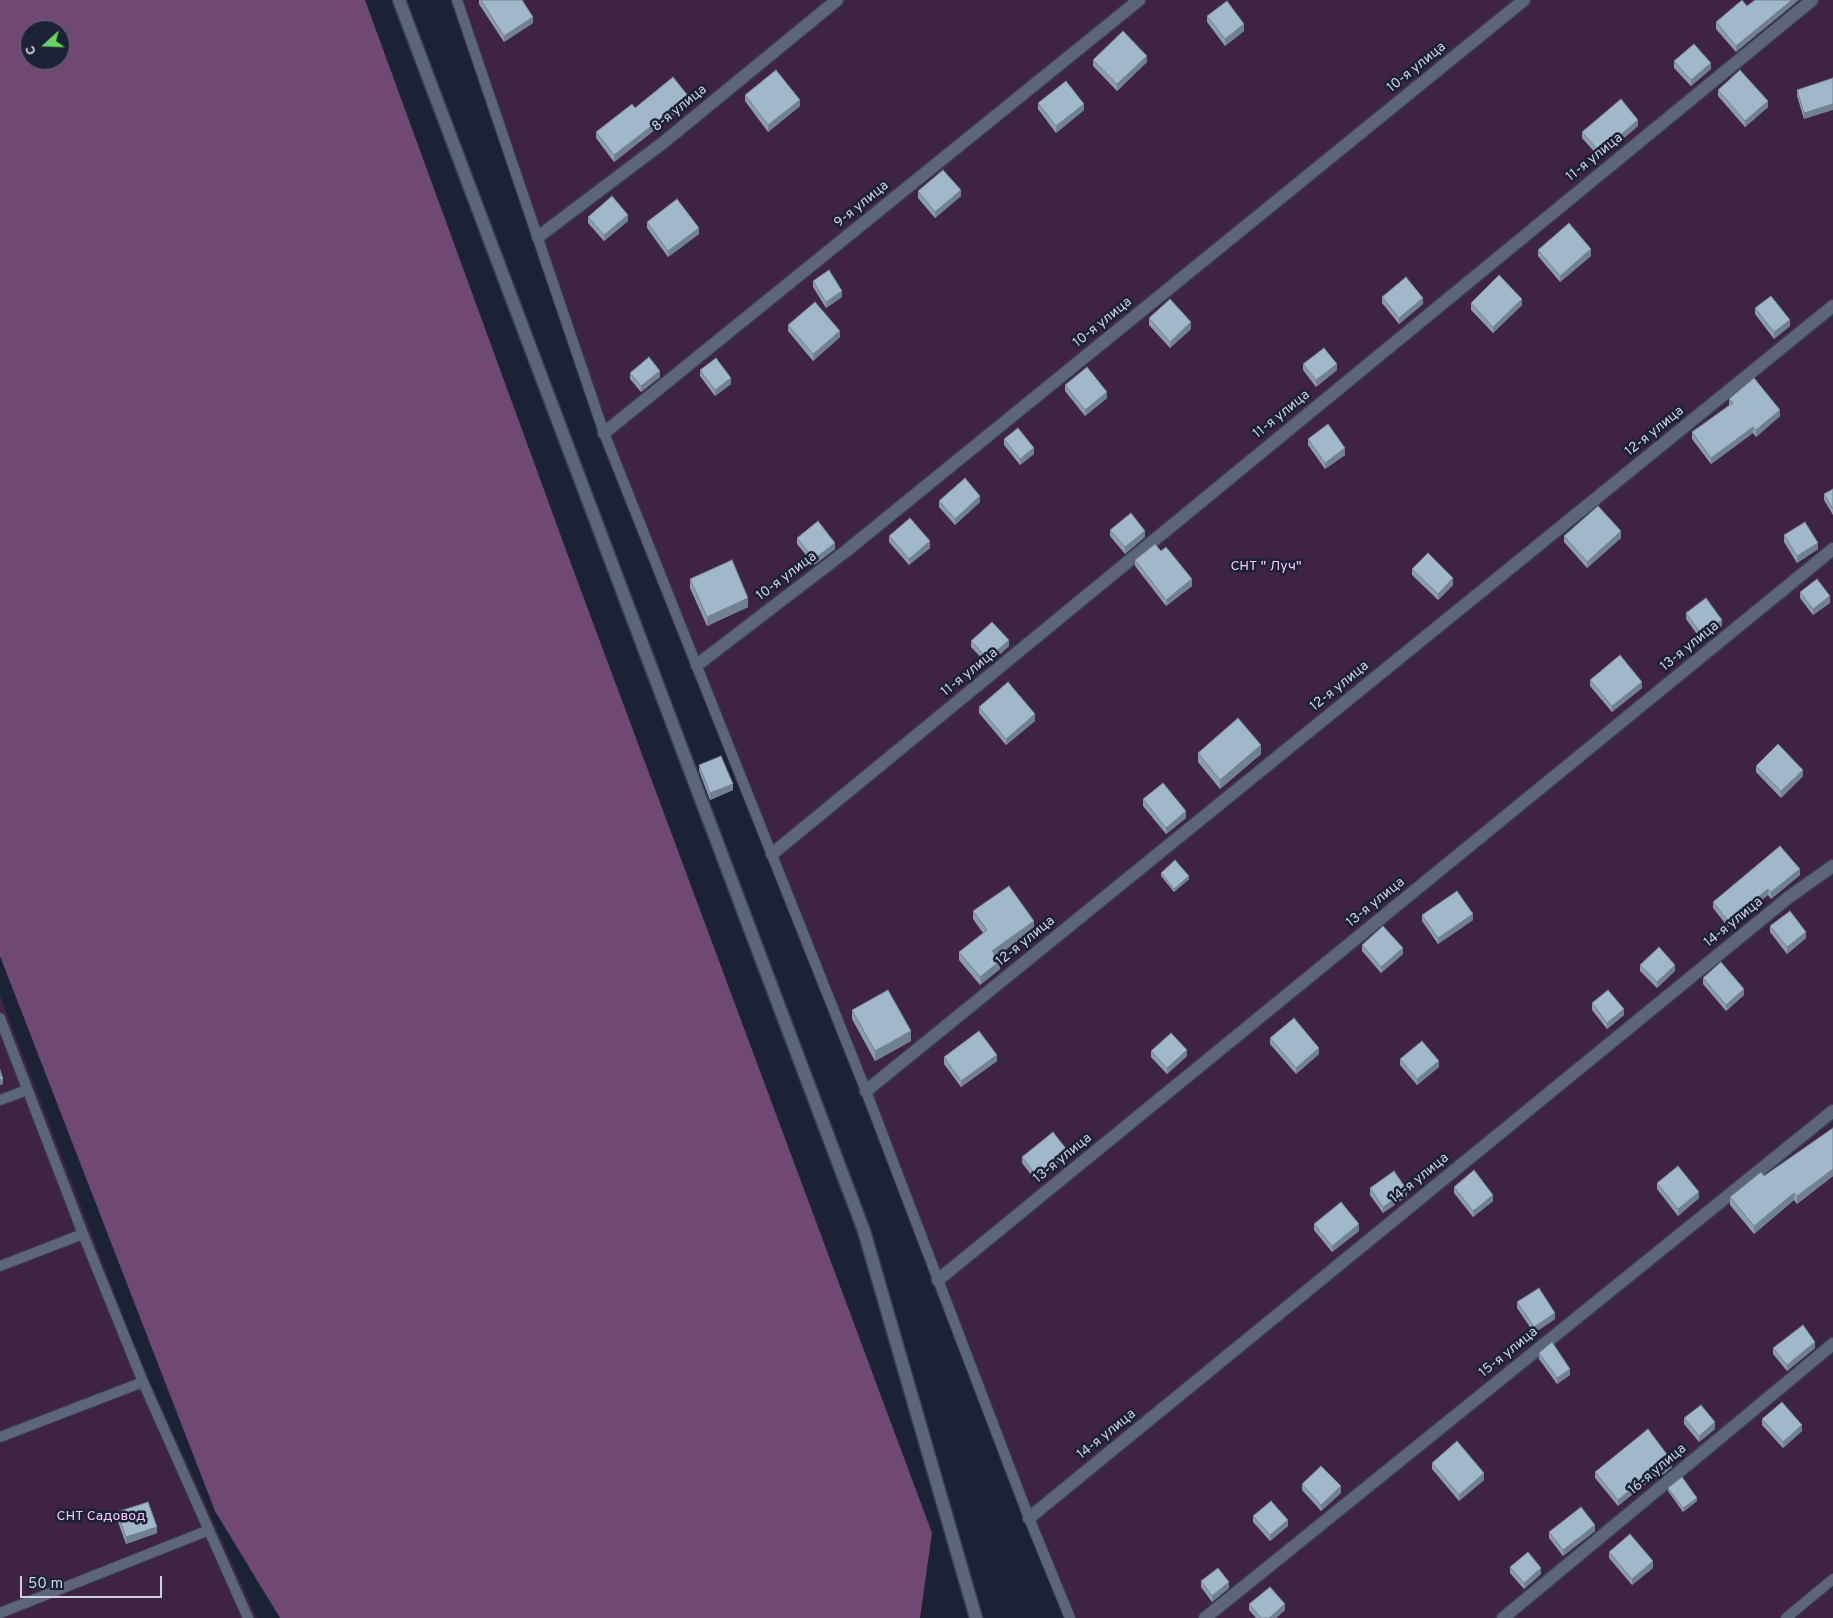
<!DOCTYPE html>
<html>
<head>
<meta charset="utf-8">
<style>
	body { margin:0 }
	#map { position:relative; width:1833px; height:1618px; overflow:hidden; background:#1c2235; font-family:Overpass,sans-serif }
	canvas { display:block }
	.north { position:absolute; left:20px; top:20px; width:50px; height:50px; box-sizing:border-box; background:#1c2235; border:1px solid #636879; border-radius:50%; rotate:250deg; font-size:14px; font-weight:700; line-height:20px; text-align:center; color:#cdd1df }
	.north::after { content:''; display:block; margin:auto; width:18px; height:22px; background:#69d464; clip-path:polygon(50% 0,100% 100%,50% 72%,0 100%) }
	.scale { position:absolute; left:20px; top:1576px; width:142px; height:22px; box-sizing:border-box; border:2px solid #cdd1df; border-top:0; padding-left:6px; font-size:15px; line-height:18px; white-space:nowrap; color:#cdd1df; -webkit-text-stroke:4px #1c2235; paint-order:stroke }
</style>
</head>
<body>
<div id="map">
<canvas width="1833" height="1618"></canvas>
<div class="north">С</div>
<div class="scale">50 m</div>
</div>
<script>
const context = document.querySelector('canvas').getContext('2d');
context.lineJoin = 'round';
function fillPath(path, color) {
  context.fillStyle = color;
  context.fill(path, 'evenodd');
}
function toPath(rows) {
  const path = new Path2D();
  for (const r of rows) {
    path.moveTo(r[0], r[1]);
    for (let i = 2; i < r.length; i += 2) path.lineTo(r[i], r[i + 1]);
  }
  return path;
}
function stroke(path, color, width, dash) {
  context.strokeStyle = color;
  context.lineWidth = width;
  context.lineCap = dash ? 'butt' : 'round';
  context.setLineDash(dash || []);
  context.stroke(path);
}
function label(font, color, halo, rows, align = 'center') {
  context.font = font + ' Overpass,sans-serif';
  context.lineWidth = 5;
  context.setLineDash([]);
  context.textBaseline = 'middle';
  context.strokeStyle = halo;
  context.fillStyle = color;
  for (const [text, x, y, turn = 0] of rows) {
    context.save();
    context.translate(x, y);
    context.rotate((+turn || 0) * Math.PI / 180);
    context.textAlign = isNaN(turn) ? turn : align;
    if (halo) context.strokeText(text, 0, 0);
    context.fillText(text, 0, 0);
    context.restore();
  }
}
const green = toPath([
	[450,0,1833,0,1833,1618,1064,1618,969,1359,602,431],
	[0,995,139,1357,257,1618,0,1618]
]);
const forest = toPath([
	[0,0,365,0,570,561,932,1533,920,1618,280,1618,215,1511,0,956],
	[30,30,60,30,60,60,30,60]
]);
const lane = toPath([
	[457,0,604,433,866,1091,1029,1518,1070,1618],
	[0,1018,83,1234,143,1382,248,1618],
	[0,1100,27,1090],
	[0,1266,83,1234],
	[0,1437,143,1382],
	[0,1613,209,1530],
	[1786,1618,1833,1579]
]);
const street = toPath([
	[399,0,864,1231,976,1618],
	[538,237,664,142,837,0],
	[604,433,1139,0],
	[697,665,846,551,1524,0],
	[772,854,1812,0],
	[866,1091,1833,306],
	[938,1280,1833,549],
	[1029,1518,1789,897,1833,866],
	[1205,1618,1833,1111],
	[1503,1618,1833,1344]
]);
const wall = toPath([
	[479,0,522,0,533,23,504,42,479,4],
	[1747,6,1736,52,1716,29,1716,22],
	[1207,16,1244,31,1225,46,1207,22],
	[1093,60,1147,62,1117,91,1093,66],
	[1674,61,1711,69,1691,86,1674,68],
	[1833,78,1804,119,1797,96,1797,90],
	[1718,90,1768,107,1745,127,1718,96],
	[745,95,800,106,768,132,745,101],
	[689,103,614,162,596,138,596,132,635,108],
	[1038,103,1084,110,1056,133,1038,109],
	[1638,126,1600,158,1582,138,1582,132],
	[918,191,961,196,935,218,918,198],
	[588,217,628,221,604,241,588,223],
	[647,222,699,234,668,257,647,228],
	[1538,250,1591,256,1560,282,1538,256],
	[813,281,842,297,826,308,813,287],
	[1382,297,1423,304,1399,324,1382,303],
	[1471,303,1522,305,1493,333,1471,310],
	[1755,308,1790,326,1774,339,1755,314],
	[1149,318,1191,329,1170,348,1149,325],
	[788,325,840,337,813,361,788,331],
	[1303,364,1337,370,1316,387,1303,370],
	[700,370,731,384,715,396,700,376],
	[630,373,660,377,641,392,630,379],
	[1065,385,1107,398,1085,416,1065,391],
	[1729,399,1780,416,1756,437,1753,433,1711,464,1692,439,1692,432,1729,405],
	[1004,439,1034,454,1020,465,1004,445],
	[1308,439,1345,455,1325,469,1308,445],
	[1833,489,1833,515,1824,500,1824,494],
	[939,501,980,502,955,525,939,507],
	[1110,530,1145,537,1125,554,1110,536],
	[1784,535,1818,549,1797,563,1784,542],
	[889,536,930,548,909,565,889,542],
	[1564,536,1621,538,1587,568,1564,542],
	[797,538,835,549,814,565,797,544],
	[1135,560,1192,586,1166,606,1135,566],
	[1412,569,1453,585,1438,600,1412,575],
	[690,579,748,607,707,626,690,588],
	[1800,592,1830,603,1813,615,1800,598],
	[1686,613,1722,626,1702,641,1686,619],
	[971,641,1009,646,988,665,971,647],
	[1590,680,1642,688,1612,712,1590,686],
	[979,707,1035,721,1006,745,979,713],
	[1198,753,1261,754,1220,789,1198,762],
	[699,765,733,790,710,800,699,771],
	[1756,766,1803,776,1781,798,1756,772],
	[1143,799,1186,818,1166,834,1143,806],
	[1161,873,1189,879,1174,892,1161,876],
	[1800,875,1771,899,1768,895,1728,927,1713,908,1713,902],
	[973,911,1034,929,997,956,1000,969,980,985,959,960,959,952,983,933,973,919],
	[1422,915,1473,920,1438,944,1422,921],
	[1770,926,1806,938,1787,954,1770,932],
	[1362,945,1403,954,1381,973,1362,951],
	[1640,965,1675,971,1657,988,1640,971],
	[1703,978,1744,995,1726,1011,1703,984],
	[1592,1003,1624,1015,1607,1029,1592,1010],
	[852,1010,911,1041,875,1061,852,1019],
	[1270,1038,1319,1054,1296,1074,1270,1044],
	[1151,1051,1187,1056,1167,1074,1151,1057],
	[944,1057,997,1061,961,1087,944,1064],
	[1400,1059,1439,1067,1417,1085,1400,1065],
	[1833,1128,1833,1176,1797,1204,1794,1200,1754,1234,1730,1205,1730,1197,1764,1176],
	[1067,1156,1036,1181,1022,1163,1022,1157],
	[1657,1183,1699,1198,1678,1216,1657,1189],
	[1454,1187,1493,1201,1473,1217,1454,1193],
	[1370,1188,1407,1196,1383,1213,1370,1195],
	[1314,1224,1359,1231,1332,1252,1314,1230],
	[1517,1302,1555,1319,1534,1333,1517,1308],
	[1773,1348,1815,1348,1787,1371,1773,1354],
	[1539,1353,1570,1375,1557,1384,1539,1359],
	[1684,1418,1715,1429,1699,1442,1684,1424],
	[1762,1419,1802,1431,1783,1448,1762,1425],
	[1432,1463,1484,1480,1459,1501,1432,1469],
	[1672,1467,1659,1478,1655,1476,1618,1506,1595,1478,1595,1472],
	[1302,1484,1341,1493,1321,1511,1302,1490],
	[1668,1488,1697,1501,1683,1512,1668,1491],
	[117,1512,157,1533,126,1544,117,1519],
	[1253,1516,1288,1526,1270,1541,1253,1522],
	[1595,1531,1563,1556,1549,1538,1549,1532],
	[1609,1552,1653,1568,1632,1585,1609,1558],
	[1510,1567,1541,1574,1524,1589,1510,1573],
	[1201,1581,1229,1588,1212,1602,1201,1587],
	[1249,1604,1285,1610,1276,1618,1256,1618,1249,1610]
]);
const shadedWall = toPath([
	[1792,0,1799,0,1736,52,1736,46],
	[533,17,533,23,504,42,504,36],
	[1244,24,1244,31,1225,46,1225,39],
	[1147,56,1147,62,1117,91,1117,84],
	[1711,63,1711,69,1691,86,1691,80],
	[689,97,689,103,614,162,614,155],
	[800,100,800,106,768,132,768,125],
	[1768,101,1768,107,1745,127,1745,121],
	[1084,104,1084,110,1056,133,1056,126],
	[1833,104,1833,110,1804,119,1804,113],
	[1638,120,1638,126,1600,158,1600,152],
	[961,190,961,196,935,218,935,212],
	[628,215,628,221,604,241,604,235],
	[699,228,699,234,668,257,668,251],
	[1591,249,1591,256,1560,282,1560,276],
	[842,291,842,297,826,308,826,302],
	[1423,298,1423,304,1399,324,1399,318],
	[1522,299,1522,305,1493,333,1493,327],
	[1790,320,1790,326,1774,339,1774,332],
	[1191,322,1191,329,1170,348,1170,342],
	[840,331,840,337,813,361,813,354],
	[1337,364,1337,370,1316,387,1316,380],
	[660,371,660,377,641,392,641,386],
	[731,378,731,384,715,396,715,390],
	[1107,392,1107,398,1085,416,1085,410],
	[1780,410,1780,416,1756,437,1756,430],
	[1753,427,1753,433,1711,464,1711,458],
	[1034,448,1034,454,1020,465,1020,459],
	[1345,448,1345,455,1325,469,1325,463],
	[980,496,980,502,955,525,955,519],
	[1145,531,1145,537,1125,554,1125,547],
	[1621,531,1621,538,1587,568,1587,562],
	[930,541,930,548,909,565,909,559],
	[835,543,835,549,814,565,814,559],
	[1818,543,1818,549,1797,563,1797,556],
	[1453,578,1453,585,1438,600,1438,594],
	[1192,579,1192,586,1166,606,1166,600],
	[1830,596,1830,603,1813,615,1813,609],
	[748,598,748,607,707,626,707,617],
	[1722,620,1722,626,1702,641,1702,635],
	[1009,640,1009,646,988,665,988,659],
	[1642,682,1642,688,1612,712,1612,706],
	[1035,714,1035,721,1006,745,1006,739],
	[1261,745,1261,754,1220,789,1220,780],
	[1803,770,1803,776,1781,798,1781,791],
	[733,784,733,790,710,800,710,793],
	[1186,811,1186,818,1166,834,1166,828],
	[1800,869,1800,875,1771,899,1771,892],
	[1189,876,1189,879,1174,892,1174,889],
	[1768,889,1768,895,1728,927,1728,921],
	[1473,914,1473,920,1438,944,1438,938],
	[1034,921,1034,929,992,959,992,951],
	[1806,932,1806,938,1787,954,1787,947],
	[1403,948,1403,954,1381,973,1381,967],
	[1000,961,1000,969,980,985,980,977],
	[1675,965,1675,971,1657,988,1657,982],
	[1744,989,1744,995,1726,1011,1726,1005],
	[1624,1009,1624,1015,1607,1029,1607,1023],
	[911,1031,911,1041,875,1061,875,1051],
	[1319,1048,1319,1054,1296,1074,1296,1068],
	[1187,1050,1187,1056,1167,1074,1167,1068],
	[997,1055,997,1061,961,1087,961,1081],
	[1439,1061,1439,1067,1417,1085,1417,1079],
	[3,1079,3,1084,0,1085,0,1080],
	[1067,1150,1067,1156,1036,1181,1036,1175],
	[1833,1169,1833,1176,1797,1204,1797,1196],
	[1407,1190,1407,1196,1383,1213,1383,1207],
	[1699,1192,1699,1198,1678,1216,1678,1209],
	[1794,1193,1794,1200,1754,1234,1754,1226],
	[1493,1195,1493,1201,1473,1217,1473,1211],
	[1359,1224,1359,1231,1332,1252,1332,1246],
	[1555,1313,1555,1319,1534,1333,1534,1327],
	[1815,1342,1815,1348,1787,1371,1787,1365],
	[1570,1369,1570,1375,1557,1384,1557,1378],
	[1715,1422,1715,1429,1699,1442,1699,1436],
	[1802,1425,1802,1431,1783,1448,1783,1442],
	[1672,1461,1672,1467,1659,1478,1659,1472],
	[1655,1470,1655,1476,1618,1506,1618,1500],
	[1484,1473,1484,1480,1459,1501,1459,1495],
	[1341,1486,1341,1493,1321,1511,1321,1505],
	[1697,1498,1697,1501,1683,1512,1683,1508],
	[1288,1520,1288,1526,1270,1541,1270,1535],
	[1595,1525,1595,1531,1563,1556,1563,1550],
	[157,1527,157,1533,126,1544,126,1537],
	[1653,1561,1653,1568,1632,1585,1632,1579],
	[1541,1568,1541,1574,1524,1589,1524,1583],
	[1229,1582,1229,1588,1212,1602,1212,1596],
	[1285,1604,1285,1610,1276,1618,1269,1618]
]);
const building = toPath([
	[481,0,522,0,533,17,504,36,481,0],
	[1742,0,1747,6,1755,0,1792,0,1736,46,1716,22,1742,0],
	[1227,1,1244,24,1225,39,1207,16,1227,1],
	[1123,31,1147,56,1117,84,1093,60,1123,31],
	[1694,44,1711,63,1691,80,1674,61,1694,44],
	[776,70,800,100,768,125,745,95,776,70],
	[1740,70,1768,101,1745,121,1718,90,1740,70],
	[673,77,689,97,614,155,596,132,632,104,635,108,673,77],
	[1833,78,1833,104,1804,113,1797,90,1833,78],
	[1066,81,1084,104,1056,126,1038,103,1066,81],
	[1621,99,1638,120,1600,152,1582,132,1621,99],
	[943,170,961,190,935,212,918,191,943,170],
	[612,196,628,215,604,235,588,217,612,196],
	[677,199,699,228,668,251,647,222,677,199],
	[1569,223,1591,249,1560,276,1538,250,1569,223],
	[829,270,842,291,826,302,813,281,829,270],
	[1499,275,1522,299,1493,327,1471,303,1499,275],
	[1406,277,1423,298,1399,318,1382,297,1406,277],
	[1771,296,1790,320,1774,332,1755,308,1771,296],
	[1170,299,1191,322,1170,342,1149,318,1170,299],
	[815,302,840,331,813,354,788,325,815,302],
	[1324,348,1337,364,1316,380,1303,364,1324,348],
	[649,357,660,371,641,386,630,373,649,357],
	[716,358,731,378,715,390,700,370,716,358],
	[1087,367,1107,392,1085,410,1065,385,1087,367],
	[1754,378,1780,410,1756,430,1753,427,1711,458,1692,432,1733,403,1729,399,1754,378],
	[1328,424,1345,448,1325,463,1308,439,1328,424],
	[1018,428,1034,448,1020,459,1004,439,1018,428],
	[965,478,980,496,955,519,939,501,965,478],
	[1833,489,1833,509,1824,494,1833,489],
	[1598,506,1621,531,1587,562,1564,536,1598,506],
	[1131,513,1145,531,1125,547,1110,530,1131,513],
	[910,518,930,541,909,559,889,536,910,518],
	[818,521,835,543,814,559,797,538,818,521],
	[1805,522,1818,543,1797,556,1784,535,1805,522],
	[1155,544,1161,551,1166,547,1192,579,1166,600,1135,560,1155,544],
	[1428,553,1453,578,1438,594,1412,569,1428,553],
	[732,560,748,598,707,617,690,579,732,560],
	[1817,579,1830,596,1813,609,1800,592,1817,579],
	[1706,598,1722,620,1702,635,1686,613,1706,598],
	[992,622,1009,640,988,659,971,641,992,622],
	[1620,655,1642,682,1612,706,1590,680,1620,655],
	[1008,682,1035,714,1006,739,979,707,1008,682],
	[1238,718,1261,745,1220,780,1198,753,1238,718],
	[1778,744,1803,770,1781,791,1756,766,1778,744],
	[721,756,733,784,710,793,699,765,721,756],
	[1163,783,1186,811,1166,828,1143,799,1163,783],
	[1780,846,1800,869,1771,892,1768,889,1728,921,1713,902,1780,846],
	[1175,860,1189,876,1174,889,1161,873,1175,860],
	[1009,886,1034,921,992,951,1000,961,980,977,959,952,987,930,973,911,1009,886],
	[1457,891,1473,914,1438,938,1422,915,1457,891],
	[1790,911,1806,932,1787,947,1770,926,1790,911],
	[1383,926,1403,948,1381,967,1362,945,1383,926],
	[1659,947,1675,965,1657,982,1640,965,1659,947],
	[1721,962,1744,989,1726,1005,1703,978,1721,962],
	[888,990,911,1031,875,1051,852,1010,888,990],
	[1608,990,1624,1009,1607,1023,1592,1003,1608,990],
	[1294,1018,1319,1048,1296,1068,1270,1038,1294,1018],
	[979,1031,997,1055,961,1081,944,1057,979,1031],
	[1171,1033,1187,1050,1167,1068,1151,1051,1171,1033],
	[1422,1041,1439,1061,1417,1079,1400,1059,1422,1041],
	[0,1070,3,1079,0,1080,0,1070],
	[1833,1128,1833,1169,1797,1196,1794,1193,1754,1226,1730,1197,1761,1172,1764,1176,1833,1128],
	[1053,1132,1067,1150,1036,1175,1022,1157,1053,1132],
	[1678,1166,1699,1192,1678,1209,1657,1183,1678,1166],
	[1474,1170,1493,1195,1473,1211,1454,1187,1474,1170],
	[1394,1171,1407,1190,1383,1207,1370,1188,1394,1171],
	[1341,1202,1359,1224,1332,1246,1314,1224,1341,1202],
	[1539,1288,1555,1313,1534,1327,1517,1302,1539,1288],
	[1803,1325,1815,1342,1787,1365,1773,1348,1803,1325],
	[1552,1342,1570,1369,1557,1378,1539,1353,1552,1342],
	[1782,1402,1802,1425,1783,1442,1762,1419,1782,1402],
	[1701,1405,1715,1422,1699,1436,1684,1418,1701,1405],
	[1648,1429,1672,1461,1659,1472,1655,1470,1618,1500,1595,1472,1648,1429],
	[1457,1441,1484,1473,1459,1495,1432,1463,1457,1441],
	[1321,1466,1341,1486,1321,1505,1302,1484,1321,1466],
	[1682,1477,1697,1498,1683,1508,1668,1488,1682,1477],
	[1271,1501,1288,1520,1270,1535,1253,1516,1271,1501],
	[148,1502,157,1527,126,1537,117,1512,148,1502],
	[1581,1507,1595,1525,1563,1550,1549,1532,1581,1507],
	[1630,1534,1653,1561,1632,1579,1609,1552,1630,1534],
	[1528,1552,1541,1568,1524,1583,1510,1567,1528,1552],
	[1218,1568,1229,1582,1212,1596,1201,1581,1218,1568],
	[1270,1587,1285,1604,1269,1618,1261,1618,1249,1604,1270,1587]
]);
const streetNames = [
	["10-я улица",1417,68,-39],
	["8-я улица",680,109,-39],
	["11-я улица",1595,158,-39],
	["9-я улица",862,205,-39],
	["10-я улица",1103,323,-39],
	["11-я улица",1282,415,-39],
	["12-я улица",1655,432,-39],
	["10-я улица",787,577,-37],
	["13-я улица",1690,647,-39],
	["11-я улица",970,673,-39],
	["12-я улица",1340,687,-39],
	["13-я улица",1376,903,-39],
	["14-я улица",1734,923,-39],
	["12-я улица",1026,942,-39],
	["13-я улица",1063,1159,-39],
	["14-я улица",1420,1179,-39],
	["15-я улица",1509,1353,-39],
	["14-я улица",1107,1435,-39],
	["16-я улица",1658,1470,-40]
];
const parkNames = [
	["СНТ \" Луч\"",1266,567],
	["СНТ Садовод",101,1517]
];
fillPath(green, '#3e2442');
fillPath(forest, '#6f4974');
stroke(lane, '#3a3e4f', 12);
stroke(street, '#3a3e4f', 15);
stroke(lane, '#5d657c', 10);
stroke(street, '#5d657c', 12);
fillPath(wall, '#8a9eaf');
fillPath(shadedWall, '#71818f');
fillPath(building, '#a1b8cc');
stroke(building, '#71818f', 1);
label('14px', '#cdd1df', '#1c2235', streetNames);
label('14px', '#f6c5fc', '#1c2235', parkNames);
</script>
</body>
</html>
